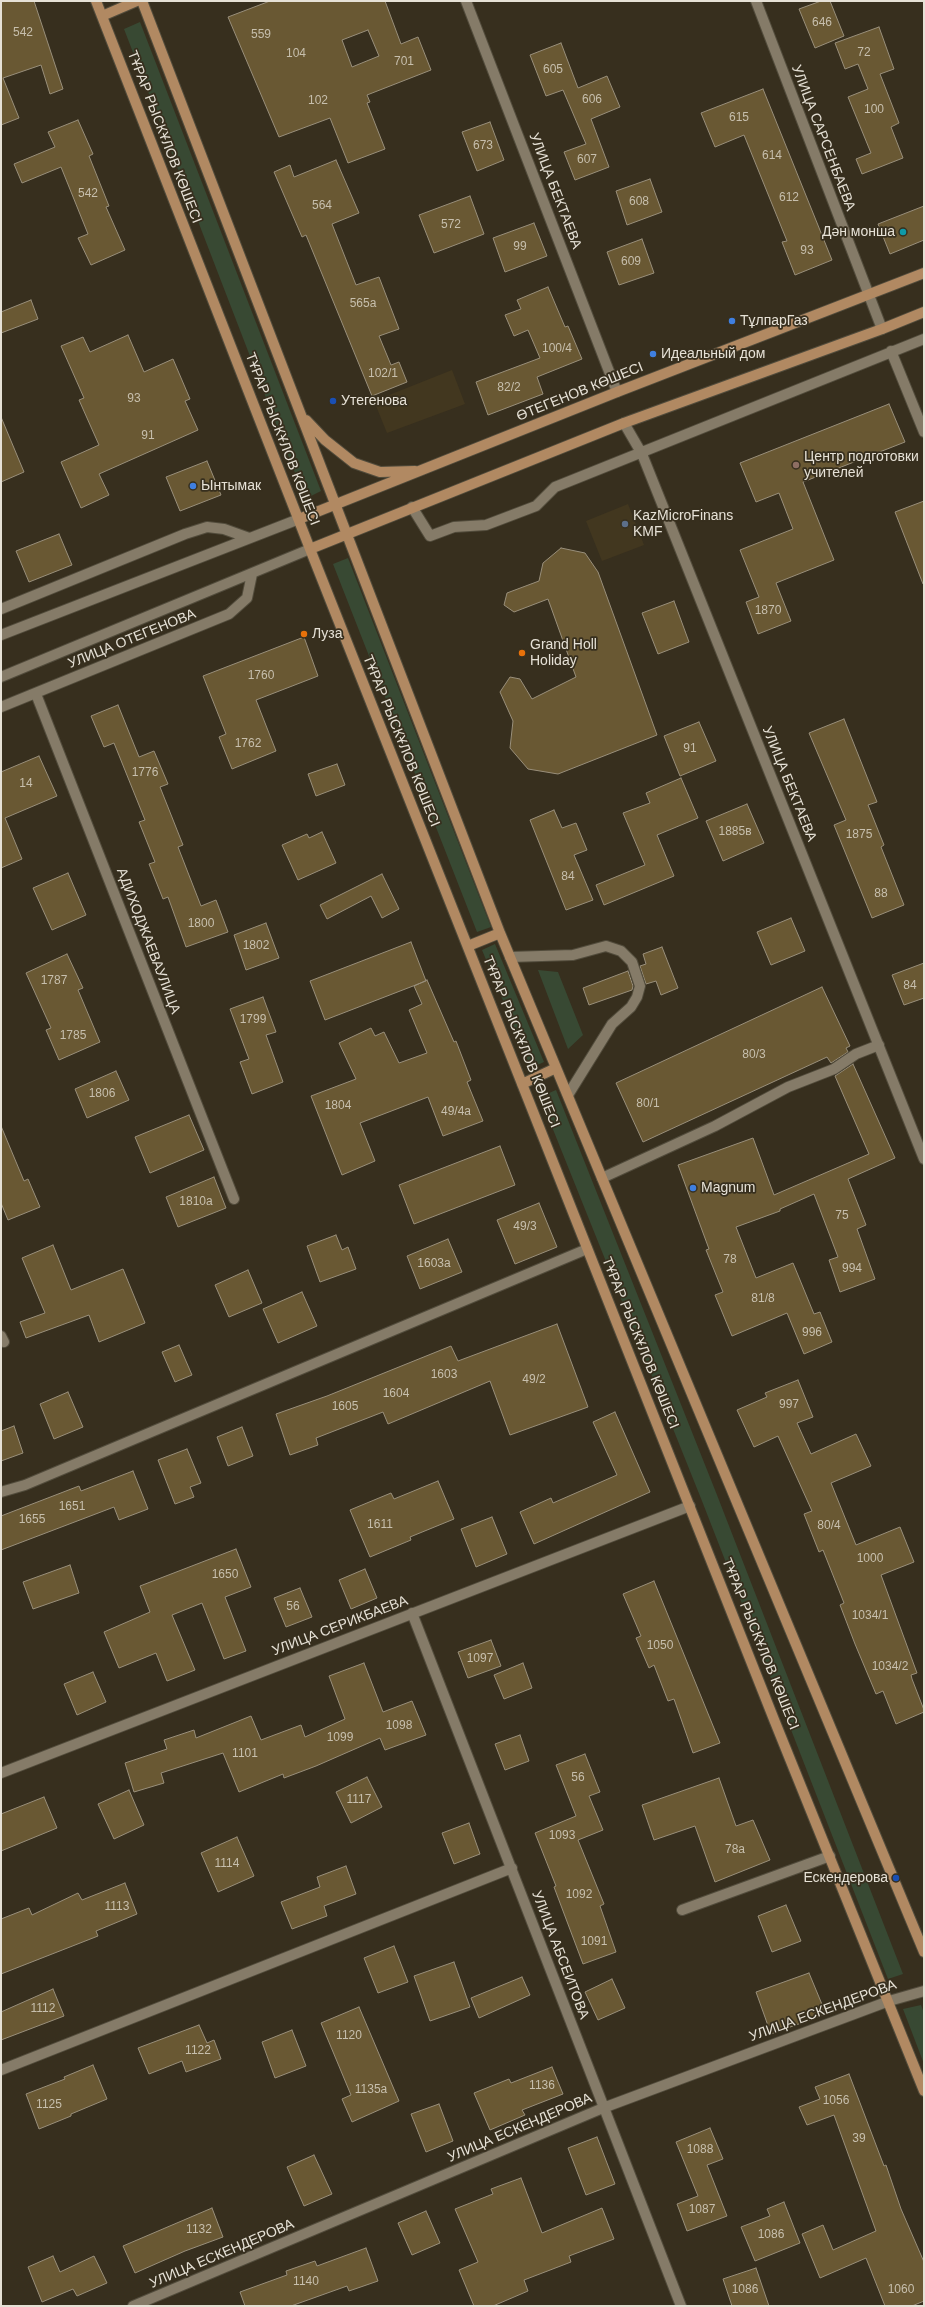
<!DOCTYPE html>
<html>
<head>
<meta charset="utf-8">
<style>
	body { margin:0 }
	#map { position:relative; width:925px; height:2307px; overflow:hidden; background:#372f1e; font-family:Helvetica,sans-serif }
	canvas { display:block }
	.frame { position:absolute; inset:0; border:2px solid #e6e1d6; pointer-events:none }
</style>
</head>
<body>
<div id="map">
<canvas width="925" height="2307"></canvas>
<div class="frame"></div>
</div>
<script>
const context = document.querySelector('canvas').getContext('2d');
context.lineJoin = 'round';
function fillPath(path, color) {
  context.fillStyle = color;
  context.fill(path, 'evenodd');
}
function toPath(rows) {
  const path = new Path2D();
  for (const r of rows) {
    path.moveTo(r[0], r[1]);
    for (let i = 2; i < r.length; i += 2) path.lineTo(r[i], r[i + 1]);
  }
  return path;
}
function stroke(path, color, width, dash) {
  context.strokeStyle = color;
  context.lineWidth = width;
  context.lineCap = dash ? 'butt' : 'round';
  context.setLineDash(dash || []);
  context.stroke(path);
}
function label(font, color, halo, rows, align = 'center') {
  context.font = font + ' Helvetica,sans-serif';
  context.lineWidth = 3.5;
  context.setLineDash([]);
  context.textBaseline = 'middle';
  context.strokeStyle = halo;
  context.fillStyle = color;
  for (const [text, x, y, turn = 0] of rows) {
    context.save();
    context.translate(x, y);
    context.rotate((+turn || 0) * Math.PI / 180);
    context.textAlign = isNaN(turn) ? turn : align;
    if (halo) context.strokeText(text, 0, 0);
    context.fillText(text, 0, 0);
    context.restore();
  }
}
const built = toPath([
	[452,370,465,404,387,433,374,401],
	[628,504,644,545,602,561,586,521]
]);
const green = toPath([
	[140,22,321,491,305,499,124,29],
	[348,558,491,927,477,932,333,564],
	[495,944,544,1062,531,1068,482,950],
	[538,970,558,972,583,1035,568,1049],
	[556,1090,717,1495,903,1974,888,1979,702,1501,540,1097],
	[921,2005,924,2013,924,2064,903,2009]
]);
const building = toPath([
	[1,1,34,1,63,89,50,94,41,65,3,78,19,118,1,125,1,1],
	[270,1,385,1,401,44,418,37,431,70,367,95,370,102,367,103,385,149,348,163,330,118,279,137,228,17,270,1],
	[368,30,379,56,352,67,342,40,368,30],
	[821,1,830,1,844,36,815,48,799,9,821,1],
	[879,27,894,69,880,74,899,123,891,127,903,158,862,174,856,159,871,153,848,97,868,89,858,64,845,69,835,43,879,27],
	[561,43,578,88,607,76,620,107,591,119,609,167,575,180,564,152,586,144,563,90,546,96,530,55,561,43],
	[763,89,832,260,795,275,782,242,787,241,744,135,715,147,701,113,763,89],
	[78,120,93,154,89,156,109,206,106,207,125,250,91,265,78,238,88,234,61,167,22,183,14,164,55,147,48,132,78,120],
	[490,122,504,160,477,171,462,132,490,122],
	[336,160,359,213,332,224,356,285,379,277,399,329,379,336,391,365,399,362,407,382,372,396,306,235,302,237,274,172,290,165,294,177,336,160],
	[650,179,662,212,627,225,616,191,650,179],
	[470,196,484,234,434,253,419,215,470,196],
	[924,206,924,240,890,254,878,224,924,206],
	[534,223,547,256,505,272,493,238,534,223],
	[642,239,654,273,619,285,607,252,642,239],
	[548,287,565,327,568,326,582,359,537,377,543,394,488,415,476,382,540,358,528,330,514,336,505,315,521,309,517,300,548,287],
	[31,300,38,319,1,333,1,312,31,300],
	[128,335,144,372,173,359,190,399,185,401,198,430,99,474,109,495,81,508,61,462,99,445,79,400,84,398,61,346,83,337,90,352,128,335],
	[889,404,905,442,803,482,834,560,776,583,791,621,758,634,746,602,759,597,740,550,793,529,779,493,756,502,740,463,889,404],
	[1,417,24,472,1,482,1,417],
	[207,461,221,495,180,511,166,477,207,461],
	[924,501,924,583,923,584,895,512,924,501],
	[59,534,72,565,29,582,16,551,59,534],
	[561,548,585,553,598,572,657,735,558,774,528,769,510,748,513,721,500,692,510,677,520,679,532,699,576,677,548,599,514,612,504,605,507,593,539,581,543,563,561,548],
	[674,601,689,642,658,654,642,613,674,601],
	[304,637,318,676,256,700,276,751,232,769,219,737,226,734,203,676,304,637],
	[118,705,139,757,154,751,168,784,160,787,183,845,178,847,201,906,216,900,228,932,186,947,168,897,163,899,149,864,155,862,139,822,145,820,114,743,104,747,91,716,118,705],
	[844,719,877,802,868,805,884,845,881,847,904,905,872,918,834,825,846,820,809,733,844,719],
	[699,722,716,761,680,776,664,736,699,722],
	[39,756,57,796,5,818,22,859,1,868,1,772,39,756],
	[337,764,345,785,316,796,308,774,337,764],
	[681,778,698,818,657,835,674,876,604,905,596,885,645,865,623,813,650,803,646,793,681,778],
	[747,804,764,843,723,861,706,821,747,804],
	[554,810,562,828,576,823,587,850,574,855,593,900,566,910,530,820,554,810],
	[322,832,336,863,298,880,282,845,307,834,309,838,322,832],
	[68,873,86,915,52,930,33,888,68,873],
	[382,874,399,909,382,918,371,896,327,919,320,905,382,874],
	[791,918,805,951,771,965,757,932,791,918],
	[266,923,279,958,246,970,234,935,266,923],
	[411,942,426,981,325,1020,310,981,411,942],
	[662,947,678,988,661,995,656,981,646,984,640,966,646,964,643,954,662,947],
	[67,954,83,988,78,990,100,1042,59,1060,46,1030,51,1028,26,973,67,954],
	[924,963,924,998,904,1005,892,975,924,963],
	[628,971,633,986,632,990,589,1005,583,988,628,971],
	[427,980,454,1042,456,1041,471,1080,467,1082,483,1121,443,1136,428,1097,360,1123,375,1161,342,1175,311,1096,356,1079,339,1043,371,1028,375,1036,384,1032,399,1063,427,1053,409,1010,422,1004,414,986,427,980],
	[822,987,850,1046,846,1048,848,1052,831,1063,827,1057,643,1142,616,1083,822,987],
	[263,997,276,1032,266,1035,283,1082,252,1094,240,1062,249,1059,230,1009,263,997],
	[853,1064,895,1158,848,1179,866,1225,857,1229,875,1279,840,1292,829,1260,838,1257,814,1194,780,1209,780,1211,736,1227,756,1278,793,1263,814,1314,820,1312,832,1342,804,1354,787,1313,732,1336,715,1295,723,1292,706,1250,709,1249,678,1165,753,1138,774,1195,869,1154,835,1076,853,1064],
	[116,1071,129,1100,87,1118,75,1089,116,1071],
	[189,1115,204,1150,150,1173,135,1137,189,1115],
	[1,1126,24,1181,28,1179,40,1207,8,1220,1,1203,1,1126],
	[500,1146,515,1185,414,1224,399,1185,500,1146],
	[214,1177,226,1208,178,1227,166,1197,214,1177],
	[539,1203,557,1247,515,1264,497,1220,539,1203],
	[336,1235,342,1250,348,1247,356,1269,320,1282,307,1246,336,1235],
	[448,1239,462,1272,420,1289,407,1256,448,1239],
	[53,1245,71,1290,123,1269,145,1323,99,1342,89,1315,26,1338,20,1322,45,1313,22,1258,53,1245],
	[248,1270,262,1303,229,1317,215,1285,248,1270],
	[302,1292,317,1326,278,1343,263,1309,302,1292],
	[557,1324,588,1407,510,1435,490,1381,388,1424,383,1412,316,1438,318,1445,290,1455,276,1414,327,1396,451,1346,458,1361,557,1324],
	[179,1345,192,1375,175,1382,162,1352,179,1345],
	[798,1380,813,1417,797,1423,811,1454,856,1434,871,1466,831,1483,856,1545,900,1527,914,1562,881,1575,917,1673,911,1675,912,1679,924,1710,924,1712,896,1724,883,1691,876,1694,855,1644,840,1605,844,1603,823,1550,819,1552,804,1514,812,1511,778,1436,754,1447,737,1410,767,1397,765,1393,798,1380],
	[68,1392,83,1427,54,1439,40,1404,68,1392],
	[615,1412,650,1492,534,1544,520,1512,551,1498,553,1503,617,1475,593,1422,615,1412],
	[14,1426,23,1453,1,1461,1,1431,14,1426],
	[242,1427,253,1456,228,1466,217,1437,242,1427],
	[187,1449,201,1483,190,1487,194,1497,175,1504,158,1460,187,1449],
	[133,1471,148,1509,119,1520,114,1507,1,1550,1,1516,79,1486,81,1491,133,1471],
	[438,1481,454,1519,410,1537,411,1540,370,1557,350,1510,391,1493,394,1499,438,1481],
	[492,1517,507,1554,476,1567,461,1529,492,1517],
	[236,1549,251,1587,225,1597,246,1651,224,1659,202,1603,172,1615,195,1670,167,1681,156,1653,119,1668,104,1632,150,1612,140,1586,236,1549],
	[70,1565,79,1593,33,1609,23,1582,70,1565],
	[365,1569,377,1598,351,1609,339,1580,365,1569],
	[654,1581,720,1743,693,1753,674,1699,668,1701,654,1665,649,1668,636,1638,641,1636,623,1594,654,1581],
	[300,1588,312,1617,286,1627,274,1598,300,1588],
	[491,1640,501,1666,468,1678,458,1652,491,1640],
	[364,1663,383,1712,412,1701,426,1735,385,1750,380,1738,316,1766,284,1778,283,1774,239,1792,223,1753,161,1773,164,1783,134,1792,125,1763,167,1749,164,1740,194,1730,196,1738,251,1716,261,1740,301,1725,305,1737,345,1719,329,1676,364,1663],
	[523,1663,532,1688,504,1699,494,1675,523,1663],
	[93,1672,106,1702,77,1715,64,1684,93,1672],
	[520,1735,529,1761,505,1770,495,1744,520,1735],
	[585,1754,600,1792,589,1796,603,1830,578,1840,604,1904,600,1906,616,1952,583,1964,554,1887,556,1886,535,1833,576,1816,556,1765,585,1754],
	[367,1777,382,1807,351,1823,336,1792,367,1777],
	[719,1778,736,1826,753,1820,770,1860,715,1882,695,1826,654,1840,642,1805,719,1778],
	[129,1790,144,1825,114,1839,98,1804,129,1790],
	[44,1797,57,1828,1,1851,1,1814,44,1797],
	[469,1823,480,1854,454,1864,442,1833,469,1823],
	[237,1837,254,1876,218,1892,201,1853,237,1837],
	[346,1866,356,1894,324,1906,327,1916,292,1929,281,1902,320,1887,317,1877,346,1866],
	[125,1883,137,1914,96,1931,98,1936,1,1974,1,1919,29,1908,32,1915,78,1893,82,1900,125,1883],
	[786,1905,801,1941,772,1952,758,1916,786,1905],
	[394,1946,408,1982,378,1993,364,1958,394,1946],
	[454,1962,470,2007,430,2021,414,1976,454,1962],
	[809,1973,826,2014,771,2034,756,1992,809,1973],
	[522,1977,530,1995,479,2018,471,1998,522,1977],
	[612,1979,625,2008,598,2020,585,1992,612,1979],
	[53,1989,64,2016,1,2040,1,2012,53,1989],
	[359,2007,399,2101,352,2122,342,2099,351,2095,321,2023,359,2007],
	[199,2025,207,2043,214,2040,221,2059,186,2072,182,2061,149,2074,138,2048,199,2025],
	[292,2030,306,2066,275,2078,262,2042,292,2030],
	[93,2065,107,2099,71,2114,71,2116,39,2129,26,2094,65,2079,64,2077,93,2065],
	[552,2067,563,2094,522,2110,525,2115,490,2130,474,2093,509,2079,511,2083,552,2067],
	[849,2074,884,2166,886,2165,901,2209,924,2262,924,2301,912,2306,885,2306,866,2258,820,2278,802,2234,823,2225,833,2250,876,2231,834,2115,807,2125,799,2107,820,2099,815,2087,849,2074],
	[439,2104,453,2141,426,2152,411,2114,439,2104],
	[710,2128,723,2159,707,2165,727,2216,687,2231,677,2204,698,2196,676,2142,710,2128],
	[597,2137,615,2184,586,2195,568,2148,597,2137],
	[314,2155,332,2194,304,2206,287,2167,314,2155],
	[521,2178,542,2233,602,2208,614,2239,569,2256,571,2262,524,2280,528,2291,493,2306,474,2306,459,2270,478,2262,455,2209,493,2194,491,2189,521,2178],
	[784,2202,800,2243,755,2261,741,2227,770,2216,767,2209,784,2202],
	[212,2208,223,2237,185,2251,135,2273,123,2246,212,2208],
	[426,2211,440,2243,412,2255,398,2223,426,2211],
	[366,2248,378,2281,349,2291,347,2286,291,2306,245,2306,240,2292,287,2275,286,2271,315,2261,317,2266,366,2248],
	[53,2256,60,2272,94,2256,107,2283,77,2296,73,2289,42,2302,28,2267,53,2256],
	[756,2268,769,2306,732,2306,723,2279,756,2268]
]);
const minor = toPath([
	[466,1,617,392],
	[756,1,882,329],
	[891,351,924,432],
	[624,423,642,454,924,1159],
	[412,507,430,536,454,527,486,525,536,506,555,487,924,339],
	[1,609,185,534,207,527,224,529,249,538],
	[1,635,299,519],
	[1,677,310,549],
	[36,694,234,1199],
	[1,707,229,614,247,598,252,574],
	[510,957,573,955,606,946,621,951,632,962,640,986,637,997,631,1007,612,1024,568,1095],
	[602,1178,715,1126,788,1087,834,1069,856,1054,879,1045],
	[1,1336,4,1342],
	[1,1492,25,1485,587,1249],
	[412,1613,681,2306],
	[1,1773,690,1506],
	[682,1910,830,1856],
	[1,2070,512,1868],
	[133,2306,603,2108,889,2001,924,1991]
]);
const major = toPath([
	[96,1,310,549,775,1722,924,2091],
	[142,1,500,933,924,1952],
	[102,16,137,1],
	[306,420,325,440,354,463,380,472,415,471],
	[299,519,617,392,924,273],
	[310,549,624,423,882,329,924,312],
	[468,946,500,933],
	[522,1084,556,1068]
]);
const markers = [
	[903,232,4,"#0f9aa8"],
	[732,321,4,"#3f7fe0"],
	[653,354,4,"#3f7fe0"],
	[333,401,4,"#1a4fb4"],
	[796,465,4,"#8d6e63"],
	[193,486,4,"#3f7fe0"],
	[625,524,4,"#5c6f8a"],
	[304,634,4,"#e8710a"],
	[522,653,4,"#e8710a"],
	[693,1188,4,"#3f7fe0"],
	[896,1878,4,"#1a4fb4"]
];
const numberNames = [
	["646",822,23],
	["542",23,33],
	["559",261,35],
	["72",864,53],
	["104",296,54],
	["701",404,62],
	["605",553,70],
	["606",592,100],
	["102",318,101],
	["100",874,110],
	["615",739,118],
	["673",483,146],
	["614",772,156],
	["607",587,160],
	["542",88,194],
	["612",789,198],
	["608",639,202],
	["564",322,206],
	["572",451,225],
	["99",520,247],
	["93",807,251],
	["609",631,262],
	["565а",363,304],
	["100/4",557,349],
	["102/1",383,374],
	["82/2",509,388],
	["93",134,399],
	["91",148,436],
	["1870",768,611],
	["1760",261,676],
	["1762",248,744],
	["91",690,749],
	["1776",145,773],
	["14",26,784],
	["1885в",735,832],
	["1875",859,835],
	["84",568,877],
	["88",881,894],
	["1800",201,924],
	["1802",256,946],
	["1787",54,981],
	["84",910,986],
	["1799",253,1020],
	["1785",73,1036],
	["80/3",754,1055],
	["1806",102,1094],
	["80/1",648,1104],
	["1804",338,1106],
	["49/4а",456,1112],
	["1810а",196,1202],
	["75",842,1216],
	["49/3",525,1227],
	["78",730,1260],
	["1603а",434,1264],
	["994",852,1269],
	["81/8",763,1299],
	["996",812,1333],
	["1603",444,1375],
	["49/2",534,1380],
	["1604",396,1394],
	["997",789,1405],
	["1605",345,1407],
	["1651",72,1507],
	["1655",32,1520],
	["1611",380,1525],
	["80/4",829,1526],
	["1000",870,1559],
	["1650",225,1575],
	["56",293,1607],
	["1034/1",870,1616],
	["1050",660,1646],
	["1097",480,1659],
	["1034/2",890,1667],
	["1098",399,1726],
	["1099",340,1738],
	["1101",245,1754],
	["56",578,1778],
	["1117",359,1800],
	["1093",562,1836],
	["78а",735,1850],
	["1114",227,1864],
	["1092",579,1895],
	["1113",117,1907],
	["1091",594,1942],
	["1112",43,2009],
	["1120",349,2036],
	["1122",198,2051],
	["1136",542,2086],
	["1135а",371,2090],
	["1056",836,2101],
	["1125",49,2105],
	["39",859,2139],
	["1088",700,2150],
	["1087",702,2210],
	["1132",199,2230],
	["1086",771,2235],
	["1140",306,2282],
	["1086",745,2290],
	["1060",901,2290]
];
const streetNames = [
	["ТҰРАР РЫСКҰЛОВ КӨШЕСІ",164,137,69],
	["УЛИЦА САРСЕНБАЕВА",823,138,69],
	["УЛИЦА БЕКТАЕВА",555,191,69],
	["ӨТЕГЕНОВ КӨШЕСІ",580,392,-22],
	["ТҰРАР РЫСКҰЛОВ КӨШЕСІ",282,439,69],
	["УЛИЦА ОТЕГЕНОВА",132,639,-22],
	["ТҰРАР РЫСКҰЛОВ КӨШЕСІ",401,741,68],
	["УЛИЦА БЕКТАЕВА",789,784,68],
	["АДИХОДЖАЕВАУЛИЦА",148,941,69],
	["ТҰРАР РЫСКҰЛОВ КӨШЕСІ",521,1042,68],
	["ТҰРАР РЫСКҰЛОВ КӨШЕСІ",640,1343,68],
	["УЛИЦА СЕРИКБАЕВА",340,1626,-21],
	["ТҰРАР РЫСКҰЛОВ КӨШЕСІ",760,1644,68],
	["УЛИЦА АБСЕИТОВА",560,1955,69],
	["УЛИЦА ЕСКЕНДЕРОВА",823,2011,-20],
	["УЛИЦА ЕСКЕНДЕРОВА",520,2128,-23],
	["УЛИЦА ЕСКЕНДЕРОВА",222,2254,-23]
];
const poiNames = [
	["Дән монша",895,232,"right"],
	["ТұлпарГаз",740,321],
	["Идеальный дом",661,354],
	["Утегенова",341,401],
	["Центр подготовки",804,457],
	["учителей",804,473],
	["Ынтымак",201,486],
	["KazMicroFinans",633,516],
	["KMF",633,532],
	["Луза",312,634],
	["Grand Holl",530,645],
	["Holiday",530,661],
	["Magnum",701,1188],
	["Ескендерова",888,1878,"right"]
];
fillPath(built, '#42371f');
fillPath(green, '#384933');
fillPath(building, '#695833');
stroke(building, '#998f7b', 1);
stroke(minor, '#524c3c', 12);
stroke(major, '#524c3c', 12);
stroke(minor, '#857b68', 10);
stroke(major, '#b18962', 10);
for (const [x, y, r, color] of markers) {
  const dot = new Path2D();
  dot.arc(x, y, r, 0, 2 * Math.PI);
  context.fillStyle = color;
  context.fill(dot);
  stroke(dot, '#372f1e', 1.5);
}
label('12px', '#c7bfad', null, numberNames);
label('14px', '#e6e1d6', '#372f1e', streetNames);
label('14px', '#e6e1d6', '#372f1e', poiNames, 'left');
</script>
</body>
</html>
